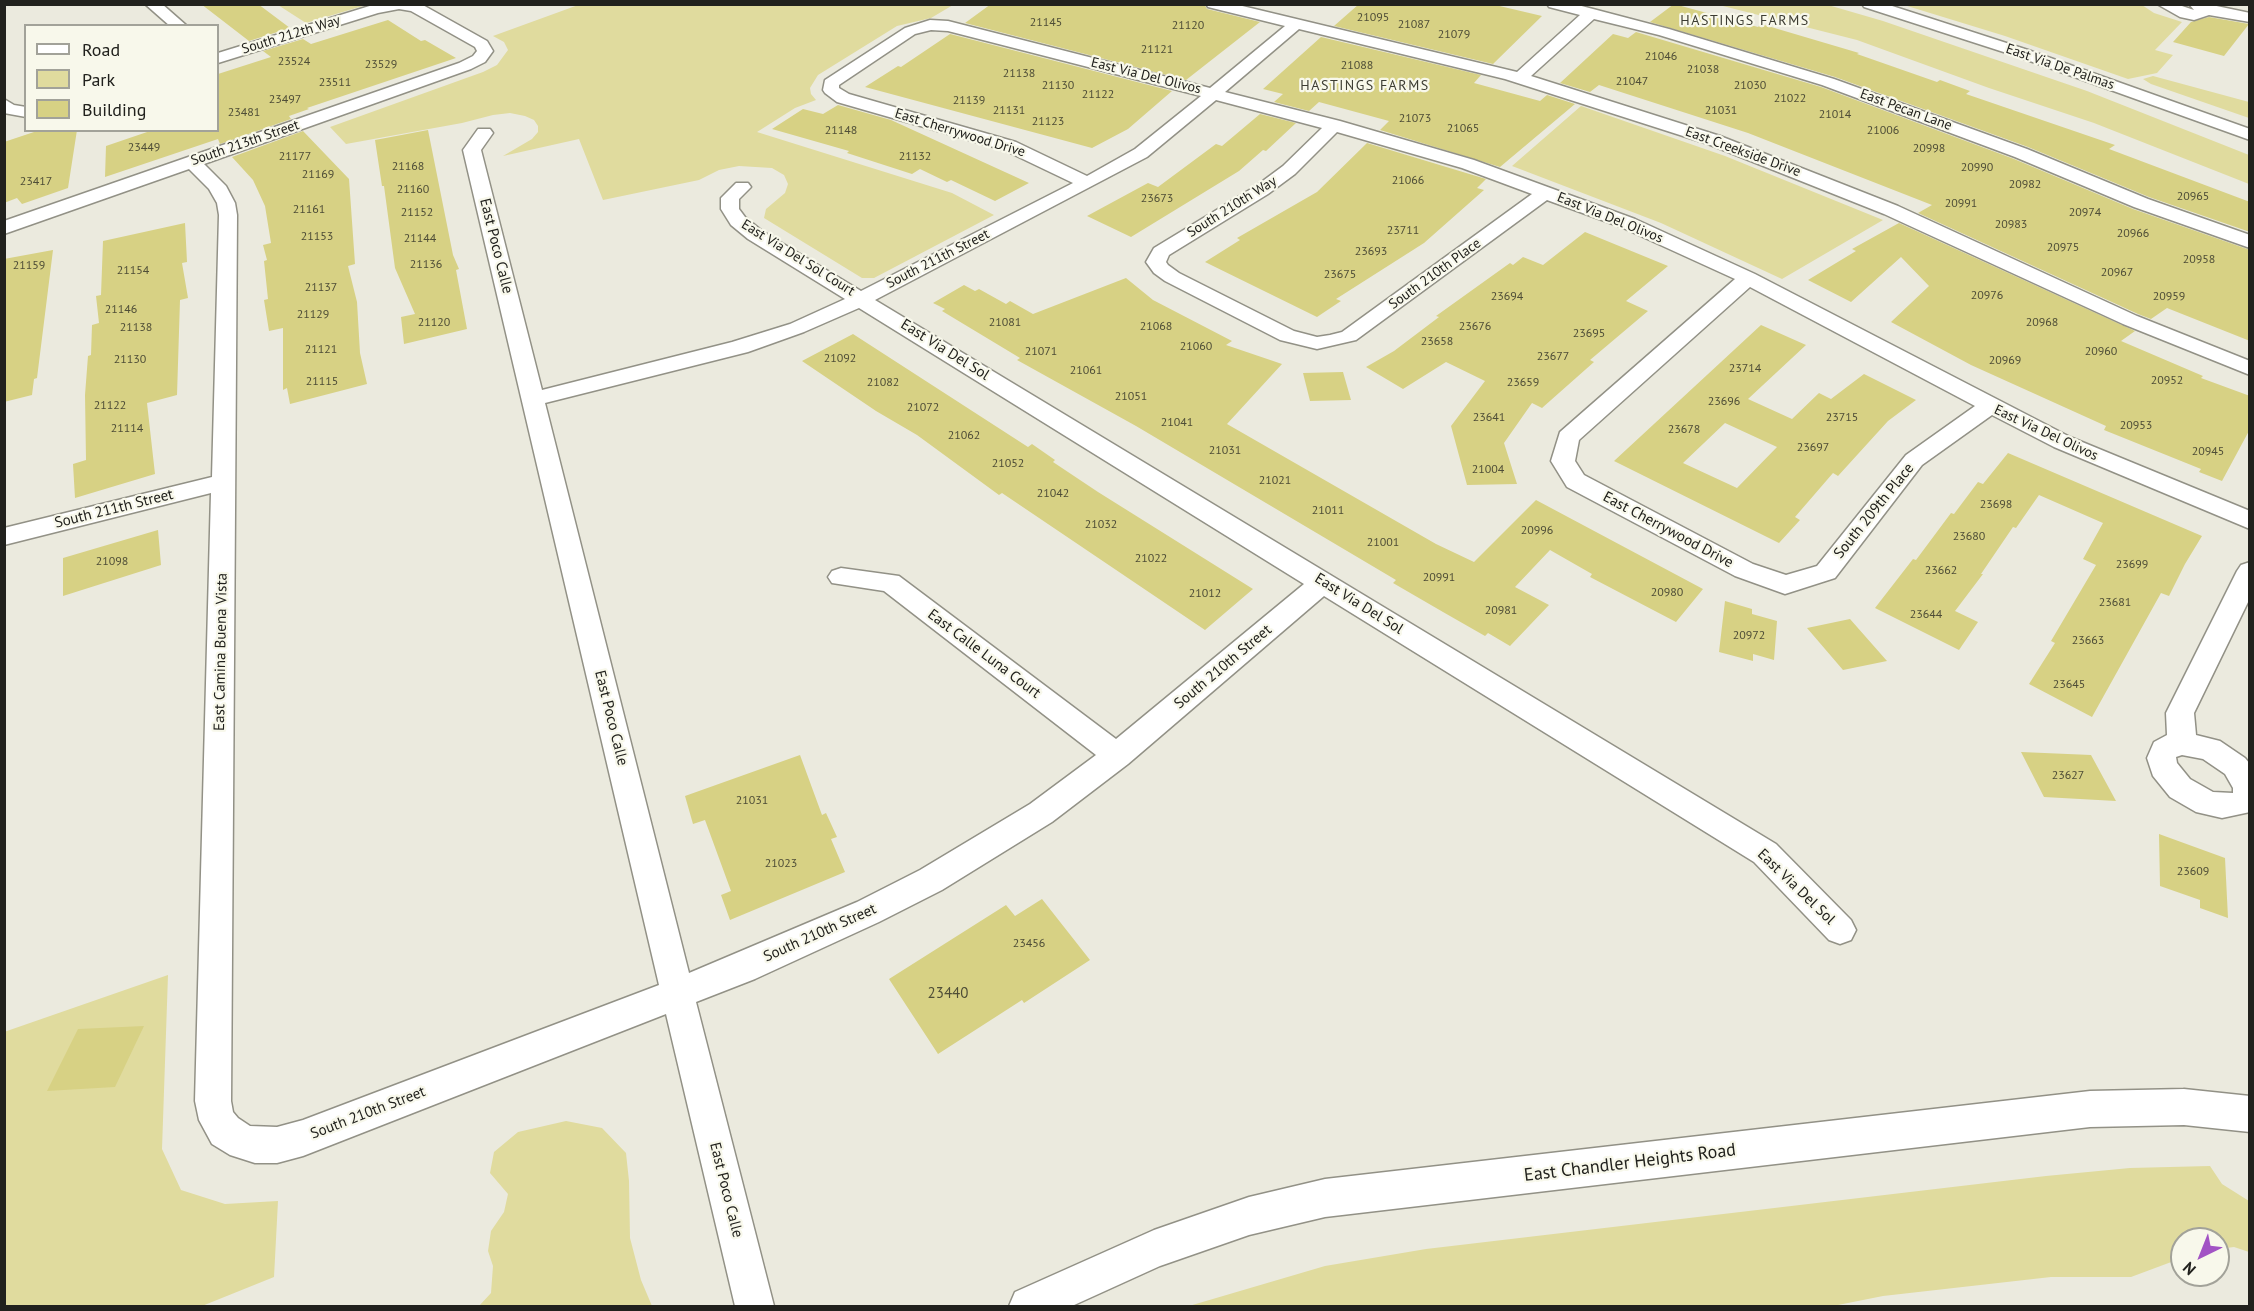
<!DOCTYPE html>
<html>
<head>
<meta charset="utf-8">
<style>
	body { margin:0 }
	#map { position:relative; width:2254px; height:1311px; overflow:hidden; background:#ebeade; font-family:"PT Sans",sans-serif }
	canvas { display:block }
	.frame { position:absolute; inset:0; border:6px solid #21211d; pointer-events:none }
	.legend { position:absolute; left:24px; top:24px; width:195px; height:108px; box-sizing:border-box; background:#f8f8eb; border:2px solid #a2a299; margin:0; padding:8px 10px; list-style:none; font-size:18px; color:#21211d }
	.legend li { display:flex; align-items:center; gap:12px; height:30px }
	.legend b { width:30px; border:2px solid #a2a299 }
	.north { position:absolute; left:2170px; top:1227px; width:60px; height:60px; box-sizing:border-box; background:#f8f8eb; border:2px solid #a2a299; border-radius:50%; rotate:223deg; font-size:16px; font-weight:700; line-height:24px; text-align:center; color:#21211d }
	.north::after { content:''; display:block; margin:auto; width:21px; height:27px; background:#a253c4; clip-path:polygon(50% 0,100% 100%,50% 72%,0 100%) }
</style>
</head>
<body>
<div id="map">
<canvas width="2254" height="1311"></canvas>
<div class="frame"></div>
<ul class="legend">
<li><b style="height:8px;background:#fff"></b>Road</li>
<li><b style="height:16px;background:#e0db9e"></b>Park</li>
<li><b style="height:16px;background:#d7d184"></b>Building</li>
</ul>
<div class="north">N</div>
</div>
<script>
const context = document.querySelector('canvas').getContext('2d');
context.lineJoin = 'round';
function fillPath(path, color) {
  context.fillStyle = color;
  context.fill(path, 'evenodd');
}
function toPath(rows) {
  const path = new Path2D();
  for (const r of rows) {
    path.moveTo(r[0], r[1]);
    for (let i = 2; i < r.length; i += 2) path.lineTo(r[i], r[i + 1]);
  }
  return path;
}
function stroke(path, color, width, dash) {
  context.strokeStyle = color;
  context.lineWidth = width;
  context.lineCap = dash ? 'butt' : 'round';
  context.setLineDash(dash || []);
  context.stroke(path);
}
function label(font, color, halo, rows, align = 'center') {
  context.font = font + ' "PT Sans",sans-serif';
  context.lineWidth = 4.5;
  context.setLineDash([]);
  context.textBaseline = 'middle';
  context.strokeStyle = halo;
  context.fillStyle = color;
  for (const [text, x, y, turn = 0] of rows) {
    context.save();
    context.translate(x, y);
    context.rotate((+turn || 0) * Math.PI / 180);
    context.textAlign = isNaN(turn) ? turn : align;
    if (halo) context.strokeText(text, 0, 0);
    context.fillText(text, 0, 0);
    context.restore();
  }
}
const green = toPath([
	[581,4,953,5,931,18,897,26,818,75,810,88,811,94,816,100,795,108,757,132,952,193,994,215,874,278,862,278,764,218,766,209,785,193,788,184,784,175,772,168,739,166,719,170,699,180,603,200,579,139,503,156,532,139,538,132,538,126,534,120,525,116,510,113,493,115,462,123,346,144,330,127,483,72,497,65,508,50,504,42,493,36],
	[278,5,366,5,306,23],
	[1719,5,1828,5,1883,21,2087,91,2249,155,2249,184,2094,123,1989,88,1857,40],
	[1904,5,2142,5,2154,13,2182,22,2155,50,2173,55,2157,73,2128,79,2005,36],
	[2153,76,2249,102,2249,118,2151,84,2143,79],
	[1581,106,1725,156,1883,220,1782,279,1661,223,1512,166],
	[168,975,162,1149,181,1190,225,1204,278,1201,274,1277,202,1306,5,1306,4,1032],
	[566,1121,602,1128,626,1153,629,1181,630,1238,641,1280,652,1306,479,1306,491,1293,493,1266,488,1251,491,1231,504,1212,508,1194,490,1173,494,1152,518,1132],
	[2210,1166,2222,1184,2249,1201,2249,1252,2234,1247,2218,1249,2218,1239,2182,1239,2182,1258,2131,1277,2051,1277,1883,1296,1833,1306,1189,1306,1325,1266,1426,1249,2046,1176,2130,1168]
]);
const building = toPath([
	[201,4,258,4,290,28,249,41],
	[991,4,1204,4,1207,9,1260,22,1186,80,965,23],
	[1359,4,1491,4,1542,16,1493,64,1334,26],
	[1674,4,1758,27,1761,24,1859,53,1857,54,1937,82,1940,80,1970,91,1966,94,2115,145,2109,149,2250,202,2250,232,2149,197,2028,147,1835,77,1650,22],
	[2209,17,2249,24,2224,56,2173,42,2191,22],
	[388,20,421,41,425,40,456,58,307,108,309,109,289,116,291,119,220,144,218,139,105,177,106,146,153,130,218,130,218,74,271,57,263,51,303,39,311,44],
	[1636,32,1821,87,2014,159,2133,209,2250,250,2250,341,2167,308,2151,319,2138,314,1918,213,1932,205,1748,133,1599,85,1590,92,1560,83,1613,34,1628,38],
	[950,34,1172,91,1128,129,1092,148,865,87,898,66,901,67],
	[1321,37,1481,75,1474,83,1540,101,1547,95,1575,104,1500,167,1380,130,1389,121,1319,102,1309,111,1274,102,1283,94,1263,89],
	[838,105,891,120,1029,183,995,201,951,180,947,182,920,169,912,174,847,153,849,151,772,129,803,109,823,114],
	[1260,114,1296,123,1266,151,1263,150,1239,171,1131,237,1087,216,1148,183,1158,187,1216,144,1222,146],
	[40,130,77,130,68,188,22,204,17,198,4,203,4,142],
	[428,130,453,255,459,269,456,270,467,329,404,344,401,317,415,314,395,268,384,186,382,186,375,140],
	[303,131,349,179,355,264,348,266,357,302,360,353,367,384,290,404,287,388,283,390,283,328,269,331,264,300,268,299,264,261,267,260,263,245,271,243,265,206,253,180,232,157],
	[1367,143,1486,179,1477,188,1484,190,1424,243,1336,299,1341,301,1317,317,1205,262,1240,240,1237,238,1317,192],
	[185,223,187,262,182,263,188,298,180,300,177,395,147,403,155,474,75,498,73,464,86,460,85,395,88,356,91,355,92,325,99,323,96,296,101,295,103,241],
	[1899,223,2135,331,2121,341,2203,376,2201,378,2250,396,2250,429,2222,481,2199,472,2201,469,2104,430,2106,426,1971,365,1891,322,1929,286,1901,257,1851,302,1808,280,1856,251,1852,249],
	[1585,232,1668,266,1626,301,1648,311,1590,360,1594,362,1542,408,1532,403,1504,443,1517,484,1467,485,1451,426,1485,381,1446,362,1403,389,1366,367,1394,351,1439,317,1436,316,1510,263,1513,265,1523,257,1543,265],
	[53,250,37,378,34,379,32,395,4,402,4,259],
	[1126,278,1153,300,1232,341,1226,345,1282,364,1227,424,1436,544,1474,562,1536,500,1703,589,1676,622,1590,577,1592,574,1550,550,1515,587,1549,605,1510,646,1488,633,1485,636,1443,612,1393,583,1396,580,1136,426,1017,360,1020,358,942,311,945,309,933,303,964,285,975,291,979,289,1006,304,1010,301,1033,314],
	[1761,325,1806,345,1748,399,1792,419,1819,393,1831,399,1864,374,1916,400,1888,421,1838,476,1833,473,1795,517,1800,520,1779,543,1614,461],
	[1725,423,1777,447,1737,488,1683,463],
	[853,334,1028,447,1032,444,1055,460,1053,462,1098,492,1253,589,1205,630,1002,493,999,495,917,435,876,411,802,361],
	[1343,372,1351,400,1310,401,1303,373],
	[2008,453,2202,536,2185,564,2169,596,2161,593,2092,717,2029,684,2055,643,2051,641,2096,565,2083,559,2103,523,2039,495,2016,528,2013,527,1981,574,1983,574,1955,611,1978,622,1959,650,1875,608,1913,559,1916,560,1951,513,1954,514,1978,482,1983,484],
	[158,530,161,565,63,596,63,558],
	[1725,601,1752,609,1752,614,1777,621,1774,660,1753,654,1753,661,1719,652],
	[1850,619,1887,661,1843,670,1807,628],
	[2021,752,2091,755,2116,801,2044,797],
	[800,755,822,815,826,813,837,837,831,839,845,872,730,920,721,895,731,891,705,820,693,824,685,796],
	[2159,834,2225,858,2228,918,2200,908,2200,900,2160,886],
	[1042,899,1090,960,1024,1003,1022,1000,938,1054,889,979,1006,905,1015,916],
	[144,1026,115,1087,47,1091,78,1029]
]);
const street = toPath([
	[145,4,162,4,187,26,170,26,145,4],
	[376,4,421,4,487,41,493,51,485,62,471,69,204,164,226,186,235,203,237,215,231,1101,233,1112,238,1118,250,1126,277,1127,303,1120,659,985,463,150,478,129,490,129,493,133,481,150,542,390,732,342,790,324,845,299,748,239,731,225,721,209,721,198,736,183,748,183,751,187,739,199,739,209,745,217,762,231,861,291,1073,183,1004,150,837,102,825,93,823,90,825,80,905,28,930,20,948,21,1210,88,1285,26,1208,7,1206,4,1234,4,1517,72,1580,15,1549,7,1547,4,1574,4,1669,29,1834,79,2027,149,2148,199,2250,235,2250,248,2134,207,2015,157,1822,85,1659,35,1594,19,1531,76,1720,136,1898,206,2137,316,2250,361,2250,375,2123,324,1884,214,1708,144,1505,79,1299,29,1225,92,1340,121,1474,160,1635,219,1755,274,2070,437,2250,511,2250,529,2054,447,1992,415,1922,465,1835,578,1785,594,1735,576,1567,487,1551,461,1560,432,1735,279,1621,227,1547,200,1356,340,1317,349,1280,340,1165,281,1154,273,1146,262,1154,248,1256,186,1283,166,1322,128,1216,100,1147,157,875,300,1776,844,1851,920,1856,930,1851,940,1840,944,1829,940,1754,862,1324,596,1128,764,1052,822,942,890,879,922,755,979,696,1002,774,1306,735,1306,666,1014,303,1156,277,1163,255,1163,230,1155,212,1144,199,1120,195,1101,211,493,4,545,4,528,212,477,219,215,217,203,209,189,189,169,4,234,4,221,459,63,473,56,477,51,475,47,411,11,399,9,378,13,218,63,218,53,376,4],
	[931,30,948,31,1201,96,1135,149,1087,176,1016,142,849,94,839,88,839,85,915,34,931,30],
	[1337,132,1462,168,1532,194,1342,332,1330,335,1317,337,1294,331,1179,273,1168,265,1166,262,1169,255,1268,194,1295,174,1337,132],
	[1750,287,1975,406,1906,455,1817,566,1786,575,1753,564,1584,475,1575,461,1579,440,1750,287],
	[859,308,1304,584,1116,739,899,576,841,568,832,571,828,577,832,583,884,591,1096,755,1030,804,920,870,857,902,689,973,545,403,748,352,804,332,859,308],
	[1862,4,1886,4,2028,50,2250,129,2250,140,2016,56,1864,7,1862,4],
	[2157,4,2176,4,2194,10,2189,4,2207,4,2250,13,2250,22,2209,15,2194,20,2180,17,2157,4],
	[4,99,14,105,26,107,26,117,4,113,4,99],
	[2250,562,2250,598,2194,713,2196,735,2220,741,2245,758,2250,764,2250,812,2222,818,2196,812,2170,797,2153,776,2147,758,2154,742,2167,735,2166,713,2237,571,2241,565,2250,562],
	[2182,755,2203,759,2225,774,2233,788,2233,793,2213,792,2190,779,2177,763,2176,757,2182,755],
	[2184,1089,2250,1096,2250,1132,2184,1125,2090,1127,1325,1217,1249,1235,1160,1266,1072,1306,1009,1306,1015,1292,1154,1230,1249,1197,1325,1179,2090,1091,2184,1089]
]);
const numberNames = [
	["21095",1373,18],
	["21145",1046,23],
	["21087",1414,25],
	["21120",1188,26],
	["21079",1454,35],
	["21121",1157,50],
	["21046",1661,57],
	["23524",294,62],
	["23529",381,65],
	["21088",1357,66],
	["21038",1703,70],
	["21138",1019,74],
	["21047",1632,82],
	["23511",335,83],
	["21130",1058,86],
	["21030",1750,86],
	["21122",1098,95],
	["21022",1790,99],
	["23497",285,100],
	["21139",969,101],
	["21131",1009,111],
	["21031",1721,111],
	["23481",244,113],
	["21014",1835,115],
	["21073",1415,119],
	["21123",1048,122],
	["21065",1463,129],
	["21148",841,131],
	["21006",1883,131],
	["23449",144,148],
	["20998",1929,149],
	["21177",295,157],
	["21132",915,157],
	["21168",408,167],
	["20990",1977,168],
	["21169",318,175],
	["21066",1408,181],
	["23417",36,182],
	["20982",2025,185],
	["21160",413,190],
	["20965",2193,197],
	["23673",1157,199],
	["20991",1961,204],
	["21161",309,210],
	["21152",417,213],
	["20974",2085,213],
	["20983",2011,225],
	["23711",1403,231],
	["20966",2133,234],
	["21153",317,237],
	["21144",420,239],
	["20975",2063,248],
	["23693",1371,252],
	["20958",2199,260],
	["21136",426,265],
	["21159",29,266],
	["21154",133,271],
	["20967",2117,273],
	["23675",1340,275],
	["21137",321,288],
	["20976",1987,296],
	["23694",1507,297],
	["20959",2169,297],
	["21146",121,310],
	["21129",313,315],
	["21120",434,323],
	["21081",1005,323],
	["20968",2042,323],
	["21068",1156,327],
	["23676",1475,327],
	["21138",136,328],
	["23695",1589,334],
	["23658",1437,342],
	["21060",1196,347],
	["21121",321,350],
	["21071",1041,352],
	["20960",2101,352],
	["23677",1553,357],
	["21092",840,359],
	["21130",130,360],
	["20969",2005,361],
	["23714",1745,369],
	["21061",1086,371],
	["20952",2167,381],
	["21115",322,382],
	["21082",883,383],
	["23659",1523,383],
	["21051",1131,397],
	["23696",1724,402],
	["21122",110,406],
	["21072",923,408],
	["23641",1489,418],
	["23715",1842,418],
	["21041",1177,423],
	["20953",2136,426],
	["21114",127,429],
	["23678",1684,430],
	["21062",964,436],
	["23697",1813,448],
	["21031",1225,451],
	["20945",2208,452],
	["21052",1008,464],
	["21004",1488,470],
	["21021",1275,481],
	["21042",1053,494],
	["23698",1996,505],
	["21011",1328,511],
	["21032",1101,525],
	["20996",1537,531],
	["23680",1969,537],
	["21001",1383,543],
	["21022",1151,559],
	["21098",112,562],
	["23699",2132,565],
	["23662",1941,571],
	["20991",1439,578],
	["20980",1667,593],
	["21012",1205,594],
	["23681",2115,603],
	["20981",1501,611],
	["23644",1926,615],
	["20972",1749,636],
	["23663",2088,641],
	["23645",2069,685],
	["23627",2068,776],
	["21031",752,801],
	["21023",781,864],
	["23609",2193,872],
	["23456",1029,944]
];
const farNeighbourhoodnames = [
	["HASTINGS FARMS",1745,21],
	["HASTINGS FARMS",1365,86]
];
const farStreetnames = [
	["South 212th Way",291,35,-17],
	["East Via De Palmas",2060,67,19],
	["East Via Del Olivos",1146,76,14],
	["East Pecan Lane",1906,110,20],
	["East Cherrywood Drive",960,133,17],
	["South 213th Street",245,143,-19],
	["East Creekside Drive",1743,152,20],
	["South 210th Way",1232,207,-32],
	["East Via Del Olivos",1610,218,22],
	["East Via Del Sol Court",798,258,32],
	["South 211th Street",938,259,-27],
	["South 210th Place",1435,274,-36],
	["East Via Del Olivos",2046,433,25]
];
const streetNames = [
	["East Poco Calle",496,246,76],
	["East Via Del Sol",945,350,32],
	["South 211th Street",114,509,-14],
	["South 209th Place",1874,511,-51],
	["East Cherrywood Drive",1668,530,28],
	["East Via Del Sol",1359,604,32],
	["East Camina Buena Vista",221,652,-89],
	["East Calle Luna Court",984,654,37],
	["South 210th Street",1223,667,-40],
	["East Poco Calle",611,718,76],
	["East Via Del Sol",1796,887,44],
	["South 210th Street",820,933,-24],
	["South 210th Street",368,1113,-21],
	["East Poco Calle",726,1190,76]
];
const nearNumbernames = [
	["23440",948,994]
];
const nearStreetnames = [
	["East Chandler Heights Road",1630,1163,-7]
];
fillPath(green, '#e0db9e');
fillPath(building, '#d7d184');
stroke(street, '#929186', 3);
fillPath(street, '#fff');
label('12px', '#4e4d37', null, numberNames);
context.letterSpacing = '1.5px';
label('14px', '#3c3c32', '#f8f8eb', farNeighbourhoodnames);
context.letterSpacing = '0px';
label('14px', '#21211d', '#f8f8eb', farStreetnames);
label('15px', '#21211d', '#f8f8eb', streetNames);
label('15px', '#4e4d37', null, nearNumbernames);
label('18px', '#21211d', '#f8f8eb', nearStreetnames);
</script>
</body>
</html>
